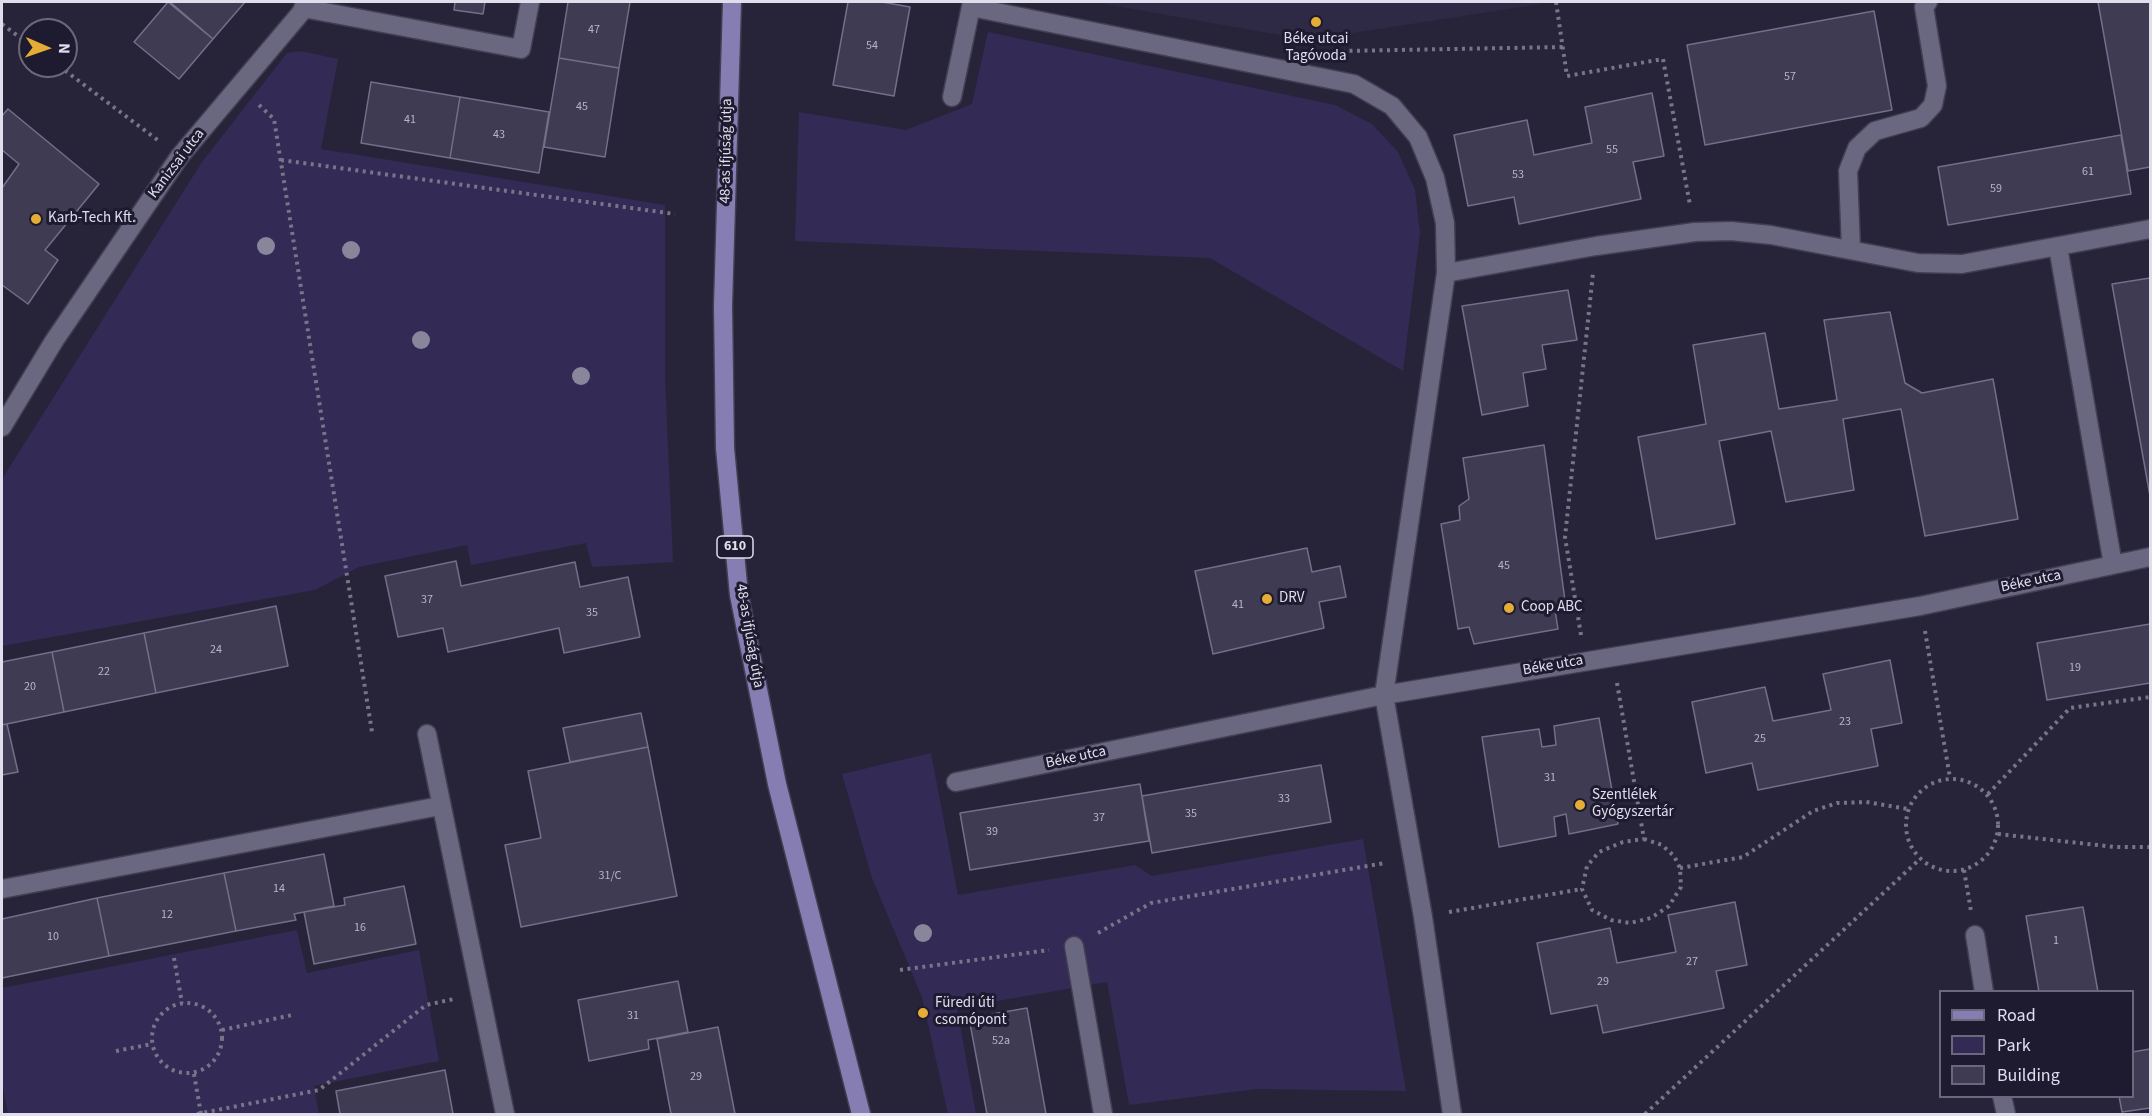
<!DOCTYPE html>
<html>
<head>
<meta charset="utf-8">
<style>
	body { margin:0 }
	#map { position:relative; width:2152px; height:1116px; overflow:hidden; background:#272439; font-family:"Source Sans 3",sans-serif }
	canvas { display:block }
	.frame { position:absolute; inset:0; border:3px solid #e0deed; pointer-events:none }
	.legend { position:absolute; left:1939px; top:990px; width:195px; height:108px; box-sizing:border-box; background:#1e1a2f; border:2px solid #6c687b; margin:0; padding:8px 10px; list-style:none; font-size:18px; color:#e0deed }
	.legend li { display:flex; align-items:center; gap:12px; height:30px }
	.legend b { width:30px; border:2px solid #6c687b }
	.north { position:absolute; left:18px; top:18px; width:60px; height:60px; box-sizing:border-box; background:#1e1a2f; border:2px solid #6c687b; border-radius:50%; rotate:92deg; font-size:16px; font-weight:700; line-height:24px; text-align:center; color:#e0deed }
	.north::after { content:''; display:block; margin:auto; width:21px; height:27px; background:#e6ad36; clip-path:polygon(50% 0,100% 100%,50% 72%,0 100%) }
</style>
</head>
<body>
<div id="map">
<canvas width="2152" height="1116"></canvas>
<div class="frame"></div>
<ul class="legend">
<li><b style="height:8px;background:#867eb3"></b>Road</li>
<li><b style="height:16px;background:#332a56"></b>Park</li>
<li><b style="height:16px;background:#3f3b53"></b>Building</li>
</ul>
<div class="north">N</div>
</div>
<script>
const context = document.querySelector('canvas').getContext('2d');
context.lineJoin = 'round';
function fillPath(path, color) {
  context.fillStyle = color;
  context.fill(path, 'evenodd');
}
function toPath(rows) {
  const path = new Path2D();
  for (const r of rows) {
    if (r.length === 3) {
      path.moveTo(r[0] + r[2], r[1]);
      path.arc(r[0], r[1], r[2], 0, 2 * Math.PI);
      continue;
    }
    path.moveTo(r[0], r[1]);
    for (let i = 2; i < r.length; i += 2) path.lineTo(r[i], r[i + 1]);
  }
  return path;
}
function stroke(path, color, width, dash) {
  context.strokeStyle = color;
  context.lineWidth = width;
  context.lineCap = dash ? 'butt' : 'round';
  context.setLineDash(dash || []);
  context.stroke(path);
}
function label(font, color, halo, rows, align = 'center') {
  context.font = font + ' "Source Sans 3",sans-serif';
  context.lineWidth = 6;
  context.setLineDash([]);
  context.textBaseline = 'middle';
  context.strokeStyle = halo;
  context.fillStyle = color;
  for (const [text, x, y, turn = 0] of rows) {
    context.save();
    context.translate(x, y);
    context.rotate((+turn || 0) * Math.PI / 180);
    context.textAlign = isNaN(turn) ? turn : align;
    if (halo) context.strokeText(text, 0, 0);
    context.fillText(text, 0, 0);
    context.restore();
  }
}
const built = toPath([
	[1093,2,1541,2,1541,4,1308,40]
]);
const green = toPath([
	[988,32,1335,105,1372,124,1398,152,1415,190,1420,233,1403,371,1210,258,795,241,799,112,906,130,972,104],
	[301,51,338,59,321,149,665,205,665,377,673,562,592,567,586,543,471,565,467,545,359,567,315,590,2,646,2,479,202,162,287,53],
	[931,753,958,895,1135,865,1152,876,1363,839,1406,1091,1257,1089,1129,1105,1107,982,957,1008,976,1114,948,1114,922,997,872,878,842,774],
	[297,930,307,973,419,950,439,1061,314,1086,319,1114,8,1114,2,1083,2,988]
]);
const building = toPath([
	[168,2,213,39,179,79,134,42,168,2],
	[170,2,245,2,213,39,170,2],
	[455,2,485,2,483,14,454,10,455,2],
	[568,2,630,2,619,68,559,58,568,2],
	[848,2,882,2,910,7,894,96,833,85,848,2],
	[2098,2,2150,2,2150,167,2128,171,2098,2],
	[1874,11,1892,110,1705,145,1687,45,1874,11],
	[559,58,619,68,605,157,544,147,559,58],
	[371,82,460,97,450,158,361,143,371,82],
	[1652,93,1664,156,1633,162,1641,199,1519,224,1514,197,1468,206,1454,135,1527,120,1534,155,1592,143,1585,107,1652,93],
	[460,97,549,112,539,173,450,158,460,97],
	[8,109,99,184,45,250,58,260,28,304,2,285,2,188,19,164,2,150,2,116,8,109],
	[2121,135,2131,194,1948,225,1938,167,2121,135],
	[2150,278,2150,496,2112,284,2150,278],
	[1568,290,1577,340,1542,345,1546,369,1523,373,1528,406,1482,415,1462,306,1568,290],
	[1890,312,1905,383,1922,393,1993,379,2018,519,1925,536,1901,409,1843,419,1854,490,1786,502,1771,431,1719,441,1735,524,1656,539,1638,437,1706,424,1693,345,1765,333,1779,409,1837,400,1824,320,1890,312],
	[1544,445,1566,608,1555,610,1558,629,1474,644,1469,627,1458,629,1441,524,1460,520,1459,506,1469,499,1463,458,1544,445],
	[1307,548,1312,572,1340,566,1346,597,1319,602,1324,628,1213,654,1195,571,1307,548],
	[456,561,461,586,575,562,580,587,628,577,640,637,564,653,559,628,448,652,443,628,398,637,385,576,456,561],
	[276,606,288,666,156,693,144,633,276,606],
	[2150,624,2150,683,2047,700,2037,643,2150,624],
	[144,633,156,693,64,712,52,652,144,633],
	[52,652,64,712,2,725,2,662,52,652],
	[1890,660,1902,723,1871,729,1878,766,1758,790,1752,763,1706,773,1692,702,1765,687,1773,721,1831,710,1823,674,1890,660],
	[641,713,648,747,570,762,563,728,641,713],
	[1599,718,1618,824,1569,834,1566,814,1554,817,1556,836,1499,847,1482,737,1539,729,1542,747,1556,745,1554,726,1599,718],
	[7,724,18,772,2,775,2,725,7,724],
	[648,747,677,896,521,927,505,845,541,838,528,771,648,747],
	[1321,765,1331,822,1152,853,1142,796,1321,765],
	[1140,784,1149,841,970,870,960,813,1140,784],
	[324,854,334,906,294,914,296,920,236,931,224,873,324,854],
	[224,873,236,931,109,956,97,898,224,873],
	[404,886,416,944,314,964,304,912,345,905,344,898,404,886],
	[97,898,109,956,2,978,2,919,97,898],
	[1735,902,1747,965,1716,971,1724,1008,1603,1033,1597,1005,1551,1014,1537,943,1610,928,1617,963,1676,952,1668,915,1735,902],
	[2083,907,2098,992,2039,992,2026,916,2083,907],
	[678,981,688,1032,648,1040,649,1049,589,1061,578,1000,678,981],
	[1027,1008,1046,1114,987,1114,969,1018,1027,1008],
	[718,1027,735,1114,671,1114,657,1039,718,1027],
	[2150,1049,2150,1108,2122,1112,2119,1096,2132,1096,2132,1052,2150,1049],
	[445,1070,453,1114,340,1114,336,1091,445,1070]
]);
const path = toPath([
	[1556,2,1567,76,1663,59,1690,205],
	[2,24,30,45],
	[1342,51,1563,47],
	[59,66,159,141],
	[259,105,274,119,372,732],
	[281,160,675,214],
	[1925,631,1950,778],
	[1581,635,1565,537,1593,273],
	[1617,683,1644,839],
	[1952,825,46],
	[1988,794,2070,708,2150,697],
	[1998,834,2115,847,2150,847],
	[1644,839,1662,845,1674,856,1680,868,1681,887,1669,906,1651,918,1630,923,1611,920,1592,910,1582,889,1587,866,1599,852,1623,842,1644,839],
	[1680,868,1743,857,1813,811,1837,803,1866,802,1908,809],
	[1964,870,1971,911],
	[1449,912,1582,889],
	[1098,933,1151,903,1385,863],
	[174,958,182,1003],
	[900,970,1049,950],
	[187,1038,35],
	[222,1030,292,1015],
	[116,1051,152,1044],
	[194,1074,201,1114],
	[197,1114,319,1090,426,1005,454,999],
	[1645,1114,1920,859]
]);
const minor = toPath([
	[971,7,1354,84,1392,106,1418,137,1435,178,1445,223,1446,273,1384,695,1423,917,1452,1114],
	[303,8,521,49,530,2],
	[952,97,972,2],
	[2058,247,2113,565],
	[1851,249,1848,171,1857,148,1875,131,1921,118,1933,105,1937,86,1924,7,1928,2],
	[1446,273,1596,246,1695,232,1731,231,1771,235,1918,263,1962,264,2150,229],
	[2,427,54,341,180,156,310,2],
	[427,734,505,1114],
	[956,782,1384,695,1920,606,2150,557],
	[2,889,440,806],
	[1975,935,1984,992],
	[1074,946,1103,1114],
	[2002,1096,2006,1114]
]);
const major = toPath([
	[732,2,723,306,725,448,739,595,777,784,861,1114]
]);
const trees = [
	[266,246],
	[351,250],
	[421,340],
	[581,376],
	[923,933]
];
const markers = [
	[1316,22,6,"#e6ad36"],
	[36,219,6,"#e6ad36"],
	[1267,599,6,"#e6ad36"],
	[1509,608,6,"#e6ad36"],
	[1580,805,6,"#e6ad36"],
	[923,1013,6,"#e6ad36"]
];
const numberNames = [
	["47",594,30],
	["54",872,46],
	["57",1790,77],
	["45",582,107],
	["41",410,120],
	["43",499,135],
	["55",1612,150],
	["61",2088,172],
	["53",1518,175],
	["59",1996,189],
	["45",1504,566],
	["37",427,600],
	["41",1238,605],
	["35",592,613],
	["24",216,650],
	["19",2075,668],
	["22",104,672],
	["20",30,687],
	["23",1845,722],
	["25",1760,739],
	["31",1550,778],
	["33",1284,799],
	["35",1191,814],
	["37",1099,818],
	["39",992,832],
	["31/C",610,876],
	["14",279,889],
	["12",167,915],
	["16",360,928],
	["10",53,937],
	["1",2056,941],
	["27",1692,962],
	["29",1603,982],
	["31",633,1016],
	["52a",1001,1041],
	["29",696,1077]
];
const shields = [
	[735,547,36]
];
const shieldNames = [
	["610",735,547]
];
const poiNames = [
	["Béke utcai",1316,40,"center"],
	["Tagóvoda",1316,57,"center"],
	["Karb-Tech Kft.",48,219],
	["DRV",1279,599],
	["Coop ABC",1521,608],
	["Szentlélek",1592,796],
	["Gyógyszertár",1592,813],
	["Füredi úti",935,1004],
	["csomópont",935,1021]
];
const streetNames = [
	["48-as ifjúság útja",727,151,-89],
	["Kanizsai utca",177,164,-53],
	["Béke utca",2031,582,-12],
	["48-as ifjúság útja",749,636,80],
	["Béke utca",1553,666,-10],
	["Béke utca",1076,758,-12]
];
fillPath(built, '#2e2945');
fillPath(green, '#332a56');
fillPath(building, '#3f3b53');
stroke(building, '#726f89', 1.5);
stroke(minor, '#433e51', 21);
stroke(major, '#433e51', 21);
stroke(path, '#777587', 4, [3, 4.5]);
stroke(minor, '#6a6780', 18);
stroke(major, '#867eb3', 18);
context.fillStyle = '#89869c';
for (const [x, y] of trees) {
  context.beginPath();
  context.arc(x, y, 9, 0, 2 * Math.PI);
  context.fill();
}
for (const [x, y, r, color] of markers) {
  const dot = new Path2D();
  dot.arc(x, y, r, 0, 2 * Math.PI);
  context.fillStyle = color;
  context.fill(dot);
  stroke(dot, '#1e1a2f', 2);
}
label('12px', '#b8b5c6', null, numberNames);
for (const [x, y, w] of shields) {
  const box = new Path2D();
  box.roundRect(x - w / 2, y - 11, w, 22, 4.5);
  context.fillStyle = '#1e1a2f';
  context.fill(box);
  stroke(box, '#e0deed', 1.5);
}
label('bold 14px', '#e0deed', null, shieldNames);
label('15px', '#e0deed', '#1e1a2f', poiNames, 'left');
label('15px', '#e0deed', '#1e1a2f', streetNames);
</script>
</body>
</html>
